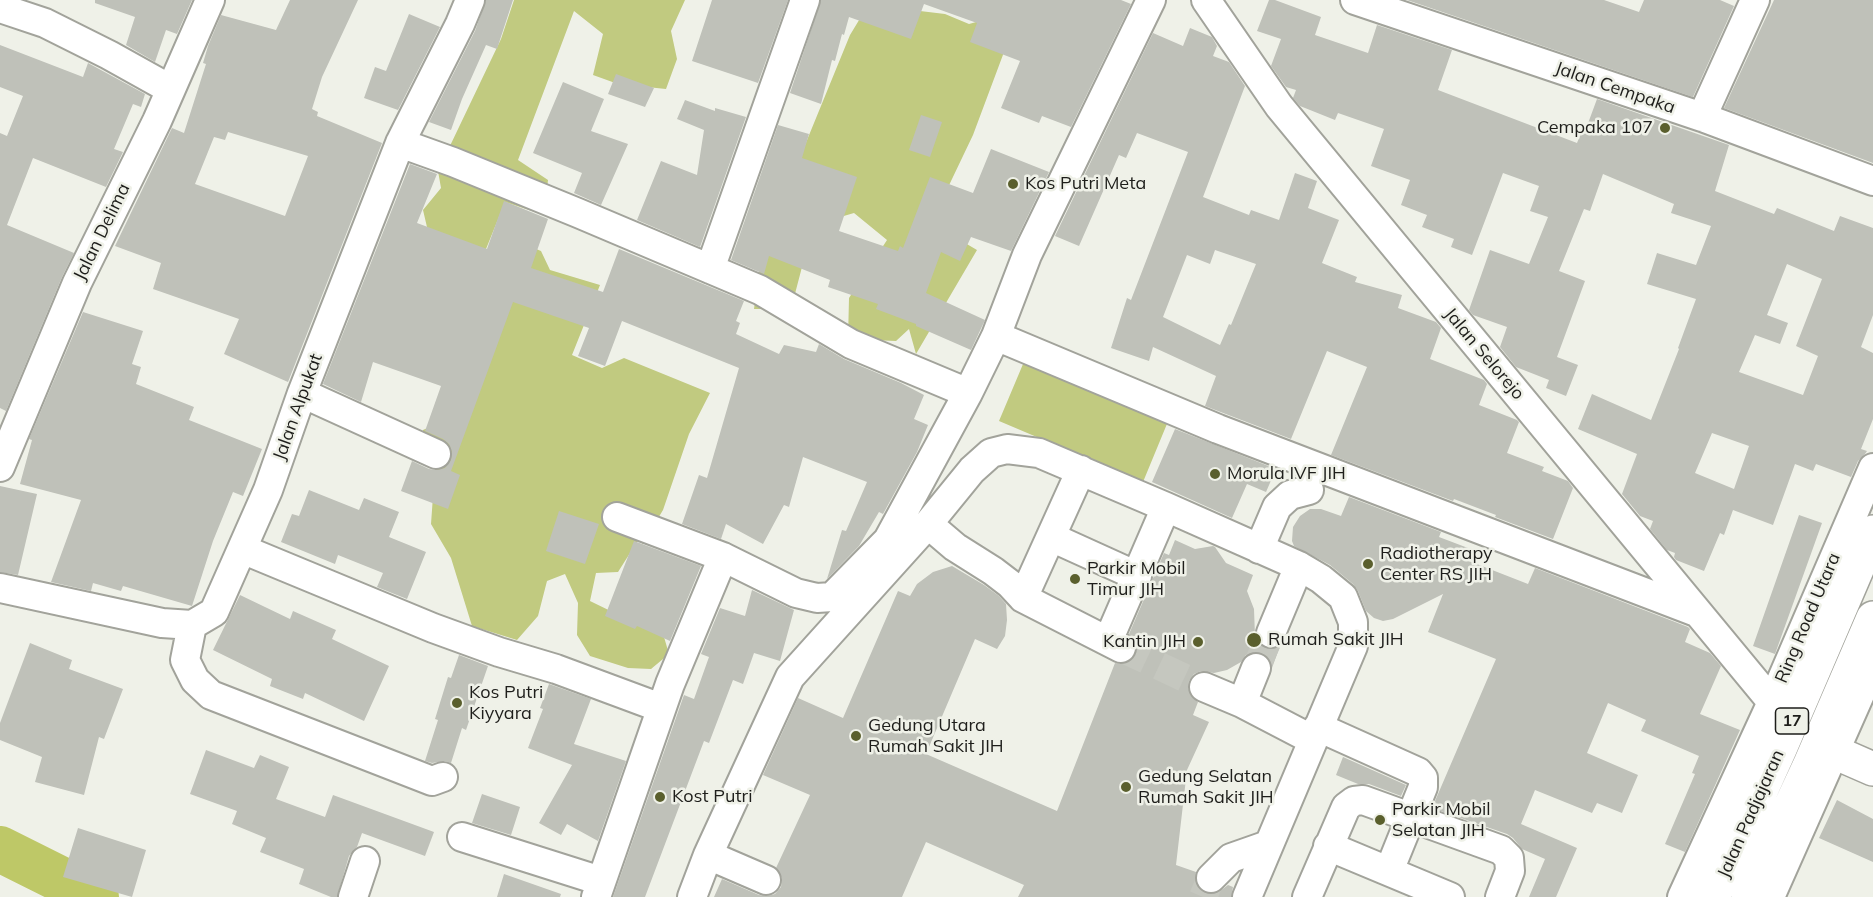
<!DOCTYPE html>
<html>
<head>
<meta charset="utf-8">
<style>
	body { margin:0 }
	canvas { display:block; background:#eff1e8 }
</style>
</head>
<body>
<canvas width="1873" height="897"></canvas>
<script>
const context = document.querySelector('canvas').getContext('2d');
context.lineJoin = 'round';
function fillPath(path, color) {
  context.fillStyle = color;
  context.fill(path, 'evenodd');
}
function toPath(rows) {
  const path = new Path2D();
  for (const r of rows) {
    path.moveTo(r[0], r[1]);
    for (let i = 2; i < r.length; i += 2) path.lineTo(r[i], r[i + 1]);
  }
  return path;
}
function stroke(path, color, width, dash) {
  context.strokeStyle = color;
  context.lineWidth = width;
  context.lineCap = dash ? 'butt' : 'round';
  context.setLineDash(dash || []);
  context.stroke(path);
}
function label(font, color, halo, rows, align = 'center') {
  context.font = font + ' Mulish,sans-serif';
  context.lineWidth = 5;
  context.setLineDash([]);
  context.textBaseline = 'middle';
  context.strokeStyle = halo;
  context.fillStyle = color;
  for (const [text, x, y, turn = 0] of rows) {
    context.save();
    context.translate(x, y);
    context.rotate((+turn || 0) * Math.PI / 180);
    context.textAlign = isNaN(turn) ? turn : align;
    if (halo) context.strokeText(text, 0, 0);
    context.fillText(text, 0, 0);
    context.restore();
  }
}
const green = toPath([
	[514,0,685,0,671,31,677,59,666,89,618,84,593,75,603,34,574,11,518,160,548,180,544,215,505,202,486,249,430,240,423,210,441,188,438,171,501,39],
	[870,2,895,8,945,14,969,24,998,16,1016,20,973,135,931,223,977,250,916,354,909,329,896,341,848,339,849,298,887,240,854,213,813,225,791,309,754,309,759,273,769,233,850,35],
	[519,242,541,251,550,270,600,285,572,355,602,368,624,358,710,393,689,434,663,510,642,545,644,531,618,572,596,573,590,601,664,637,669,654,651,669,628,668,590,656,577,635,578,603,565,574,547,581,538,616,517,640,472,626,451,558,431,524,436,454,421,452,423,430,459,414],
	[1026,357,1169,419,1143,482,999,421]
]);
const river = toPath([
	[0,849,96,897]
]);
const building = toPath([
	[95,0,192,0,177,34,166,30,155,62,126,45,135,17,95,3],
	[290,0,358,0,322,77,312,109,318,112,317,116,382,143,288,382,224,354,239,319,153,289,161,263,115,246,172,128,184,133,206,64,203,63,208,46,221,15,276,30],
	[228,132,308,156,285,216,195,184,214,137,225,140],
	[486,0,513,0,497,49,486,45,462,99,451,130,429,122,475,31],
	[712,0,788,0,758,83,692,61],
	[821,0,1121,0,1131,4,1071,127,1042,116,1039,123,1001,108,1020,61,970,42,977,23,924,4,911,39,849,17,844,35,842,34,835,61,832,60,821,104,790,93],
	[1269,0,1275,0,1321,17,1315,35,1368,53,1377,25,1452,50,1438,90,1577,143,1584,125,1587,126,1597,99,1729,145,1715,191,1774,214,1777,208,1834,231,1840,216,1873,228,1873,315,1861,347,1873,353,1873,419,1861,449,1867,451,1865,454,1858,461,1851,477,1816,464,1813,471,1795,464,1773,525,1733,510,1724,535,1720,533,1704,571,1676,560,1674,557,1675,553,1667,550,1650,529,1653,521,1640,516,1622,494,1637,454,1578,429,1592,394,1651,420,1679,349,1678,348,1696,299,1647,284,1657,253,1696,265,1711,226,1671,213,1674,204,1603,174,1590,211,1584,209,1559,271,1585,281,1557,357,1578,365,1566,396,1546,388,1549,380,1516,367,1500,347,1507,327,1473,315,1469,310,1490,250,1529,264,1548,217,1530,211,1539,186,1503,173,1472,255,1451,247,1454,239,1422,227,1427,215,1401,205,1410,180,1371,166,1384,129,1338,113,1335,120,1300,106,1293,98,1296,90,1286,87,1271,66,1281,39,1257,31],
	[1787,264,1822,279,1796,346,1818,356,1803,395,1739,372,1755,335,1780,344,1788,323,1767,315],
	[1712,433,1749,446,1734,489,1695,473],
	[1407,0,1604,0,1639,12,1644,0,1720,0,1734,6,1693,97],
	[1774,0,1873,0,1873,163,1724,108],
	[409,14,440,27,398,110,364,98,375,67,386,71],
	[1190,28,1212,37,1217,46,1213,56,1229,62,1245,86,1203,197,1249,215,1251,210,1279,220,1295,173,1317,181,1308,208,1339,220,1322,263,1357,277,1355,282,1402,295,1398,308,1436,322,1441,328,1430,359,1484,380,1487,384,1479,405,1517,420,1519,422,1507,453,1544,467,1542,471,1568,481,1573,488,1553,539,1495,517,1496,515,1454,499,1453,501,1331,455,1367,367,1327,351,1291,439,1205,406,1216,376,1153,347,1149,361,1111,348,1127,298,1131,300,1188,152,1137,133,1126,158,1119,155,1079,246,1055,236,1153,33,1183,46],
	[1215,250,1256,264,1231,325,1229,324,1220,345,1163,317,1187,255,1210,264],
	[0,45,83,77,88,63,145,94,141,107,133,104,114,149,123,152,106,187,33,158,7,225,74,253,62,277,6,411,0,408,0,133,7,136,23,96,0,87],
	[616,74,654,88,645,107,608,94],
	[563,82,604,99,591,131,628,144,601,205,574,193,582,173,533,153],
	[685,100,715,111,715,108,746,117,700,247,637,220,661,161,697,175,704,130,677,119],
	[921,115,942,122,930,157,909,150],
	[778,125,809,134,802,158,857,177,839,231,898,251,900,246,903,248,930,177,973,193,991,149,1049,172,1011,251,971,237,960,261,941,252,926,293,985,320,971,350,916,326,916,324,876,309,878,304,828,287,830,280,769,256,764,274,731,260],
	[410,164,437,174,417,223,487,249,504,201,548,219,531,268,603,292,619,249,744,301,736,321,740,323,736,334,779,354,784,345,816,352,819,344,844,359,901,383,924,395,914,419,928,425,917,452,883,514,879,512,859,546,827,579,842,530,846,531,867,482,803,457,789,507,784,505,763,544,726,524,721,539,682,524,699,475,707,478,739,368,622,321,605,366,578,356,589,328,513,302,451,471,460,475,448,509,401,491,412,461,429,469,437,470,445,468,451,460,452,452,449,444,443,439,425,431,441,386,373,362,361,402,323,384],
	[83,312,143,331,132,364,141,367,136,384,194,407,189,420,262,449,243,496,233,492,213,541,192,606,123,586,121,591,93,583,91,591,51,582,81,500,20,484,32,440,29,439],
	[1175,429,1276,469,1266,492,1247,484,1232,518,1152,482],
	[0,486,37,494,18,575,0,572],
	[309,490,359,510,364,498,399,512,389,537,426,552,407,599,377,587,383,573,338,555,335,564,281,542,292,514,299,516],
	[1349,497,1441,532,1439,537,1468,548,1464,559,1528,584,1535,568,1688,627,1690,629,1685,642,1710,653,1721,666,1700,714,1740,730,1685,852,1665,844,1695,774,1692,773,1699,756,1641,731,1646,720,1608,703,1587,753,1638,775,1622,813,1597,803,1592,813,1535,790,1521,824,1577,848,1556,897,1529,897,1545,859,1522,849,1513,838,1507,834,1432,808,1496,659,1428,632,1443,594,1393,619,1383,621,1374,618,1366,611,1358,591,1353,584,1330,565,1294,546,1292,541,1293,527,1300,516,1310,509,1321,509,1341,516],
	[559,511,599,524,585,564,546,551],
	[1799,515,1822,523,1775,654,1753,646],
	[1175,540,1195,549,1213,546,1215,547,1226,563,1253,575,1247,591,1254,609,1255,636,1258,643,1264,648,1273,649,1280,646,1272,668,1269,657,1262,653,1253,652,1246,655,1241,662,1227,670,1214,673,1201,671,1194,674,1189,681,1188,688,1191,696,1198,702,1193,715,1209,722,1187,770,1176,865,1196,872,1195,883,1199,889,1206,894,1216,894,1228,885,1233,887,1231,897,1018,897,1024,885,926,842,902,897,714,897,722,879,759,895,767,896,775,894,781,887,782,878,776,868,810,795,763,775,798,698,843,718,898,591,910,596,917,584,933,572,952,566,984,585,999,596,1006,604,1007,620,1005,636,997,649,975,639,926,754,1057,811,1115,663,1122,664,1129,662,1136,655,1137,647,1135,640,1129,634,1164,553,1169,555],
	[634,541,701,566,670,641,637,626,635,629,605,616],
	[752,590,794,610,780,661,754,653,743,684,733,680,709,743,704,741,645,897,613,897,684,695,694,699,709,657,701,654,720,608,745,616],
	[240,595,290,619,293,611,336,630,332,639,389,666,364,721,305,693,303,699,270,686,272,679,213,650],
	[30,643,72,660,69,669,123,689,104,739,99,737,84,795,35,782,42,757,0,740,0,723],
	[459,655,488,666,466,730,462,728,451,763,445,761,432,763,425,761,438,720,435,719,448,677,451,678],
	[549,684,591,699,574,744,626,761,598,841,567,824,561,835,539,823,572,765,528,748,543,709,540,708],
	[206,750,254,768,260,755,289,767,276,799,325,817,333,795,434,832,425,856,362,833,357,847,349,856,337,897,331,897,299,884,304,869,260,852,266,838,232,824,237,811,190,794],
	[1343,757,1406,785,1401,796,1369,784,1358,784,1336,775],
	[482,794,520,807,511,835,472,823],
	[1837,800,1873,819,1873,862,1819,838],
	[78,828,146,850,132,897,63,877],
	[504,874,561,894,560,897,497,897]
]);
const minorTunnel = toPath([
	[1121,648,1204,687],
	[1256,668,1271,633],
	[1203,897,1211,878]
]);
const minor = toPath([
	[1206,0,1279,106,1772,702],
	[1355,0,1702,117,1873,181],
	[0,8,45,23,109,55,170,89],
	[1702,117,1755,0],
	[400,143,453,162,578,213,760,290,851,344,968,393],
	[710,269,805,0],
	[996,336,1218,429,1696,612],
	[302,393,436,454],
	[0,467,77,283,157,121,210,0],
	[617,517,723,557,796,593,817,598,832,597,888,540,968,393,996,336,1027,255,1151,0],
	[928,524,955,547,993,571,1010,584,1023,598,1121,648],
	[1051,537,1137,576],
	[242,549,433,628,499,652,556,669,661,708],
	[1259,549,1277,507,1290,495,1309,490],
	[0,588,162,623,192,625,214,612,268,490,302,393,400,143,460,24,470,0],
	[1023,598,1081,470],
	[192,625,185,660,195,680,211,695,432,781,443,777],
	[1271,633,1299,566],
	[1108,641,1166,507],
	[1204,687,1242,703,1313,740],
	[1242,703,1256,668],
	[1318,727,1418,772,1423,778,1423,787,1389,871],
	[462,837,601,881],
	[1328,846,1450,897],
	[708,855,766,880],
	[1211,878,1231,858,1268,845],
	[353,897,365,861],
	[596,897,670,684,723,557],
	[692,897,708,855,790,677,928,524,972,470,991,453,1007,449,1039,453,1166,507,1299,566,1321,579,1343,597,1353,622,1353,646,1247,897],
	[1307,897,1346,807,1354,801,1363,800,1501,850,1509,858,1510,871,1500,897],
	[1682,897,1772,702,1873,468],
	[1770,897,1873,665]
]);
const major = toPath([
	[1834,752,1873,769]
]);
const highway = toPath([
	[1713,897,1780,749,1873,532],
	[1748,897,1810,764,1873,618]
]);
const markers = [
	[1665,128,6,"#5a5f2d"],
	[1013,184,6,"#5a5f2d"],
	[1215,474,6,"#5a5f2d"],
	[1368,564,6,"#5a5f2d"],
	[1075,579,6,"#5a5f2d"],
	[1254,640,8,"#5a5f2d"],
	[1198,642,6,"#5a5f2d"],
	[457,703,6,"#5a5f2d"],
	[856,736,6,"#5a5f2d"],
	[1126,787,6,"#5a5f2d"],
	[660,797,6,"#5a5f2d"],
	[1380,820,6,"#5a5f2d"]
];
const shields = [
	[1792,721,33]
];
const shieldNames = [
	["17",1792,721]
];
const streetNames = [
	["Jalan Cempaka",1615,88,19],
	["Jalan Delima",102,232,-64],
	["Jalan Selorejo",1484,354,50],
	["Jalan Alpukat",298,407,-70],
	["Ring Road Utara",1808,618,-67],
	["Jalan Padjajaran",1751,814,-66]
];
const poiNames = [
	["Cempaka 107",1653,128,"right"],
	["Kos Putri Meta",1025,184],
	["Morula IVF JIH",1227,474],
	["Radiotherapy",1380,554],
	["Center RS JIH",1380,575],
	["Parkir Mobil",1087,569],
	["Timur JIH",1087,590],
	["Rumah Sakit JIH",1268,640],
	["Kantin JIH",1186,642,"right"],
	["Kos Putri",469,693],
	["Kiyyara",469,714],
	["Gedung Utara",868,726],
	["Rumah Sakit JIH",868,747],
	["Gedung Selatan",1138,777],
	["Rumah Sakit JIH",1138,798],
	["Kost Putri",672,797],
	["Parkir Mobil",1392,810],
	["Selatan JIH",1392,831]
];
fillPath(green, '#c1ca80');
stroke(river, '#bec867', 46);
fillPath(building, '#bfc1b9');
stroke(minorTunnel, '#c5c7bf', 28, [28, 14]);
stroke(minor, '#a2a39b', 32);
stroke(major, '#a2a39b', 36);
stroke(highway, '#a2a39b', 36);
stroke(minor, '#fff', 28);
stroke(major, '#fff', 33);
stroke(highway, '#fff', 33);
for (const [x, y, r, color] of markers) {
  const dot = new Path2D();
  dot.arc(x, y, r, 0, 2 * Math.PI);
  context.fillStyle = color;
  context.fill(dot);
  stroke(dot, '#eff1e8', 2);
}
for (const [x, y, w] of shields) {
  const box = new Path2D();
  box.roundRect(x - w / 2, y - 13, w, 26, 4.5);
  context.fillStyle = '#eff1e8';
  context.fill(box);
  stroke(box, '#1e1e1b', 1.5);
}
label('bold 16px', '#1e1e1b', null, shieldNames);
label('18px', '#1e1e1b', '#eff1e8', streetNames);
label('18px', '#1e1e1b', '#eff1e8', poiNames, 'left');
</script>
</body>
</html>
